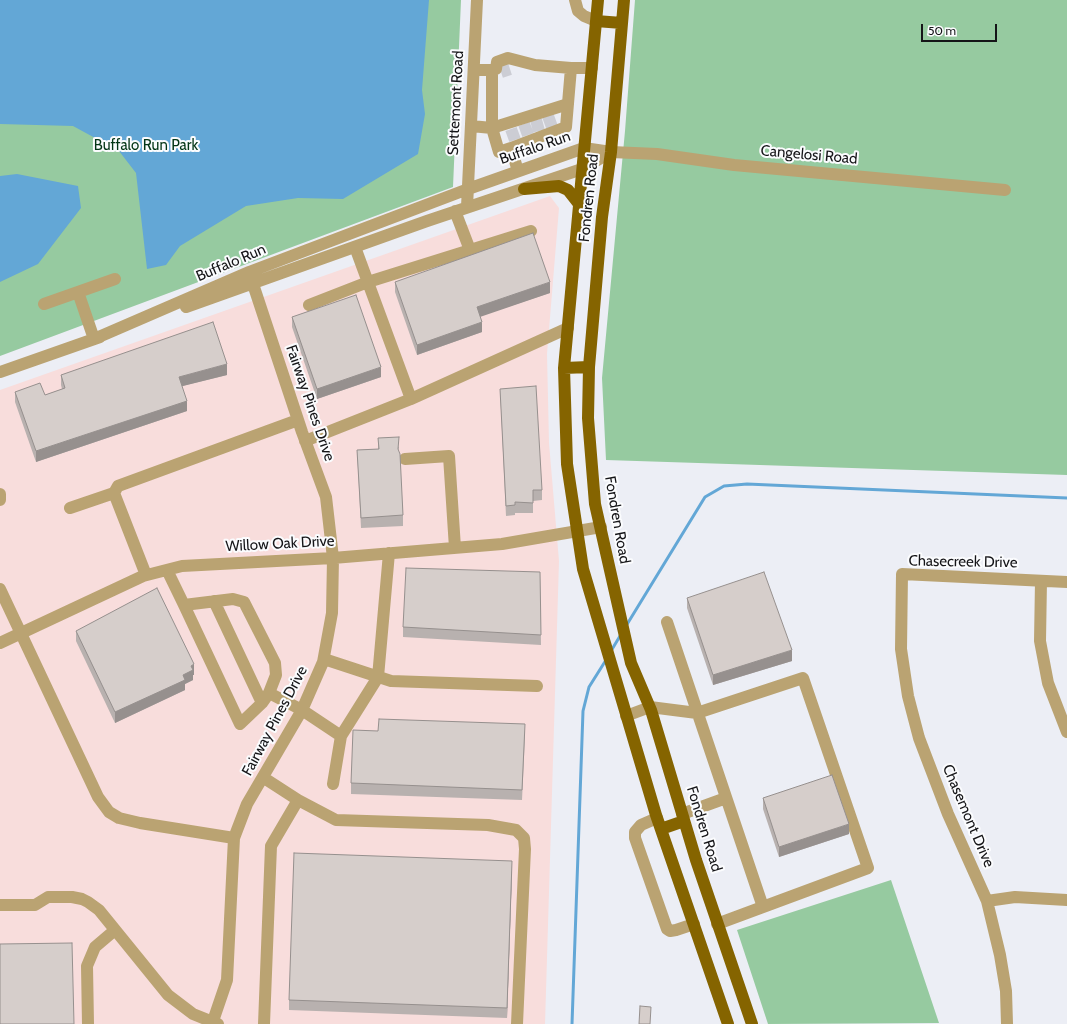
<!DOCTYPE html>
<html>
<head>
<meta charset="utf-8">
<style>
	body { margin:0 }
	#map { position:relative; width:1067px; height:1024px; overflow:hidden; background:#eceef5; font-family:Cabin,sans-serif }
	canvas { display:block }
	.scale { position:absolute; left:921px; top:24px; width:76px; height:18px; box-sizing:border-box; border:2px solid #151518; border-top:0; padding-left:5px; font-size:12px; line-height:14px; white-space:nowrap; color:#151518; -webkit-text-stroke:3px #fbfcfe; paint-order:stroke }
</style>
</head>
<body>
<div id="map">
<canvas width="1067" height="1024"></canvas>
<div class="scale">50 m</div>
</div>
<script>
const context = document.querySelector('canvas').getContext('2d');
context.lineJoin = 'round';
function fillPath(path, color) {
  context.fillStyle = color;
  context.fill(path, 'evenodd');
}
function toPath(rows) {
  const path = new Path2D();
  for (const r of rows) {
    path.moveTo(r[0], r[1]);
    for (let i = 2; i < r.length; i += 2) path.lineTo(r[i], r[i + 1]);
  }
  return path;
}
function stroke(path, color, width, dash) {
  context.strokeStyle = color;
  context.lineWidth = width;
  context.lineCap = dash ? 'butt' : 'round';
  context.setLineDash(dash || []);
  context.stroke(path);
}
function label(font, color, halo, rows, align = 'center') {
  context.font = font + ' Cabin,sans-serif';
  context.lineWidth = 4;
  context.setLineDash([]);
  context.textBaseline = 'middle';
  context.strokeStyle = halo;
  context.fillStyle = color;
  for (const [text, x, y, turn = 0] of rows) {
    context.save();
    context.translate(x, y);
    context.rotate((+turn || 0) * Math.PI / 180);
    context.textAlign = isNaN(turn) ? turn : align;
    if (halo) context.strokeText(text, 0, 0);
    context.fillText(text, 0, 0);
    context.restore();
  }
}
const industrial = toPath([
	[550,196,559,208,547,354,549,443,559,561,545,1024,0,1024,0,390]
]);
const green = toPath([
	[0,0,461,0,453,187,0,356],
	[635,0,1067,0,1067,475,606,460,602,378,625,131],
	[891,880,939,1023,768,1024,737,930]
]);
const water = toPath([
	[0,0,429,0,422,90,425,114,418,154,343,199,298,198,246,206,180,246,166,265,147,269,136,173,119,151,73,126,0,124],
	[17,174,78,186,81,208,38,264,0,282,0,176]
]);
const stream = toPath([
	[626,626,705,497,724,486,747,484,1067,498],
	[611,651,620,636],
	[572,1024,583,711,589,687,606,660]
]);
const minorTunnel = toPath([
	[501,72,510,69],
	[548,116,552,127],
	[536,120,539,131],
	[524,124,528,135],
	[511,129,515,140]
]);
const minor = toPath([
	[575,0,578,11,584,16,596,21],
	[474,70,492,70,492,128,568,104],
	[492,70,496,69,497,62,508,58,535,65,571,68],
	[471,126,492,128,499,152,511,148],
	[518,171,511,148,566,127,571,68,592,68],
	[467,207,477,0],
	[455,211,470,250],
	[78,292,94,339],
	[44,304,115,279],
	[309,305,368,282,531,231],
	[186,307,427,221,582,169,611,152],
	[94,339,249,272,468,189,584,148,611,152,657,154,734,165,1005,190],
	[0,372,100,337],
	[411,399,568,328],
	[305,441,411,399,355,247],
	[405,459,449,456,455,548],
	[114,493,146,575],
	[0,494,0,500],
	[70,508,114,493,118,486,298,420],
	[167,570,184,605,240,724,262,703,269,693,276,675,275,663,244,602,233,599,184,605],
	[1041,581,1040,641,1048,683,1067,732],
	[0,589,98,797,109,812,119,818,140,823,234,838],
	[214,601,262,703],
	[667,622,763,907],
	[0,643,143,576,182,566,333,558,502,544,601,527],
	[324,659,391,681,537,686],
	[269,693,302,710,341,736],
	[626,716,650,707,697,713,803,678,868,868,717,924],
	[264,778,298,800,271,846,264,1024],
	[333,784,341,736,378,677,389,553],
	[298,800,336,820,488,825,516,830,524,838,525,849,517,1024],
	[682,814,726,798],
	[657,818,641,825,635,832,635,838,667,929,670,931,676,930,694,924],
	[987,901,1015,897,1067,900],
	[0,905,35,905,48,897,72,897,82,899,88,902,99,910,168,995,193,1014,218,1024],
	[88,1024,87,966,95,947,115,930],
	[212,1024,227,980,234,838,247,804,302,710,323,662,332,613,333,558,326,497,302,432,249,272],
	[1007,1024,1006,991,1000,955,987,901,948,814,919,738,908,696,901,649,902,574,1067,582]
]);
const major = toPath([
	[598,0,564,368,567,464,583,569,656,815,728,1024],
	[624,0,611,152,602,217,589,367,588,418,595,504,631,663,651,710,696,860,752,1024],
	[596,21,622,23],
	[524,189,559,186,568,190,579,204],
	[564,368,589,367],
	[661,829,684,821]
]);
const wall = toPath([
	[395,282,550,293,480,316,482,332,417,355,395,292],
	[292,317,381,377,317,399,292,327],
	[61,375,227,375,182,386,187,411,36,462,15,402,15,392,45,395,62,389,61,385],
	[500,389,542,490,542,500,533,501,533,513,515,513,515,515,506,516],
	[378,438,399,447,398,451,403,515,403,526,361,528,357,450,378,449],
	[540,572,541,645,403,637,403,627],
	[687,598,792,661,713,685,687,608],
	[76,631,194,675,193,675,193,680,185,684,185,690,115,723,76,641],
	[525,735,522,800,351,794,351,783],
	[763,798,849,834,779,857,763,809],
	[512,871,507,1018,289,1010,289,1000]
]);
const shadedWall = toPath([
	[550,282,550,293,477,318,477,307],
	[482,322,482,332,417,355,417,345],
	[227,364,227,375,179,387,179,377],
	[381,367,381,377,317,399,317,389],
	[187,401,187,411,36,462,36,451],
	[792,650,792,661,713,685,713,675],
	[194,664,194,675,193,675,193,680,185,684,185,690,115,723,115,712,183,675,191,666],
	[849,824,849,834,779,857,779,847],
	[512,861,512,871,507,1018,507,1008]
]);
const building = toPath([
	[533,233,550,282,477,307,482,322,417,345,395,282,533,233],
	[356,295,381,367,317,389,292,317,356,295],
	[213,322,227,364,179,377,187,401,36,451,15,392,40,383,45,395,65,388,61,375,213,322],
	[536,386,542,490,533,490,533,503,515,502,515,505,506,506,500,389,536,386],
	[399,437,398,449,400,454,403,515,361,518,357,450,379,449,378,438,399,437],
	[406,568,540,572,541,635,403,627,406,568],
	[764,572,792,650,713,675,687,598,764,572],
	[157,588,194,664,191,666,193,670,183,675,185,680,115,712,76,631,157,588],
	[379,719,525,724,522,790,351,783,353,730,378,731,379,719],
	[832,775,849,824,779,847,763,798,832,775],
	[294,853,512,861,507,1008,289,1000,294,853],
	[72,943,74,1024,0,1024,0,944,72,943],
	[640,1006,651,1007,650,1024,639,1024,640,1006]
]);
const streetNames = [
	["Settemont Road",456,103,-87],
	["Buffalo Run",535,148,-19],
	["Cangelosi Road",809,155,5],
	["Fondren Road",589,198,-84],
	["Buffalo Run",231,263,-23],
	["Fairway Pines Drive",310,403,71],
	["Fondren Road",617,520,80],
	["Willow Oak Drive",280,544,-3],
	["Chasecreek Drive",963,562,1],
	["Fairway Pines Drive",275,721,-62],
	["Chasemont Drive",968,816,67],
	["Fondren Road",704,829,73]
];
const parkNames = [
	["Buffalo Run Park",146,146]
];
fillPath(industrial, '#f8dddc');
fillPath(green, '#96caa0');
fillPath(water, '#63a7d6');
stroke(stream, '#63a7d6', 3);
stroke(minorTunnel, '#cccdd4', 12, [12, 6]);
stroke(minor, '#baa372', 12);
stroke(major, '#856400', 12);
fillPath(wall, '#b8b1af');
fillPath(shadedWall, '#96908e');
fillPath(building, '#d6cecb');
stroke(building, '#96908e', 1);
label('15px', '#151518', '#fbfcfe', streetNames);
label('15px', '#033515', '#fbfcfe', parkNames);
</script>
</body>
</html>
